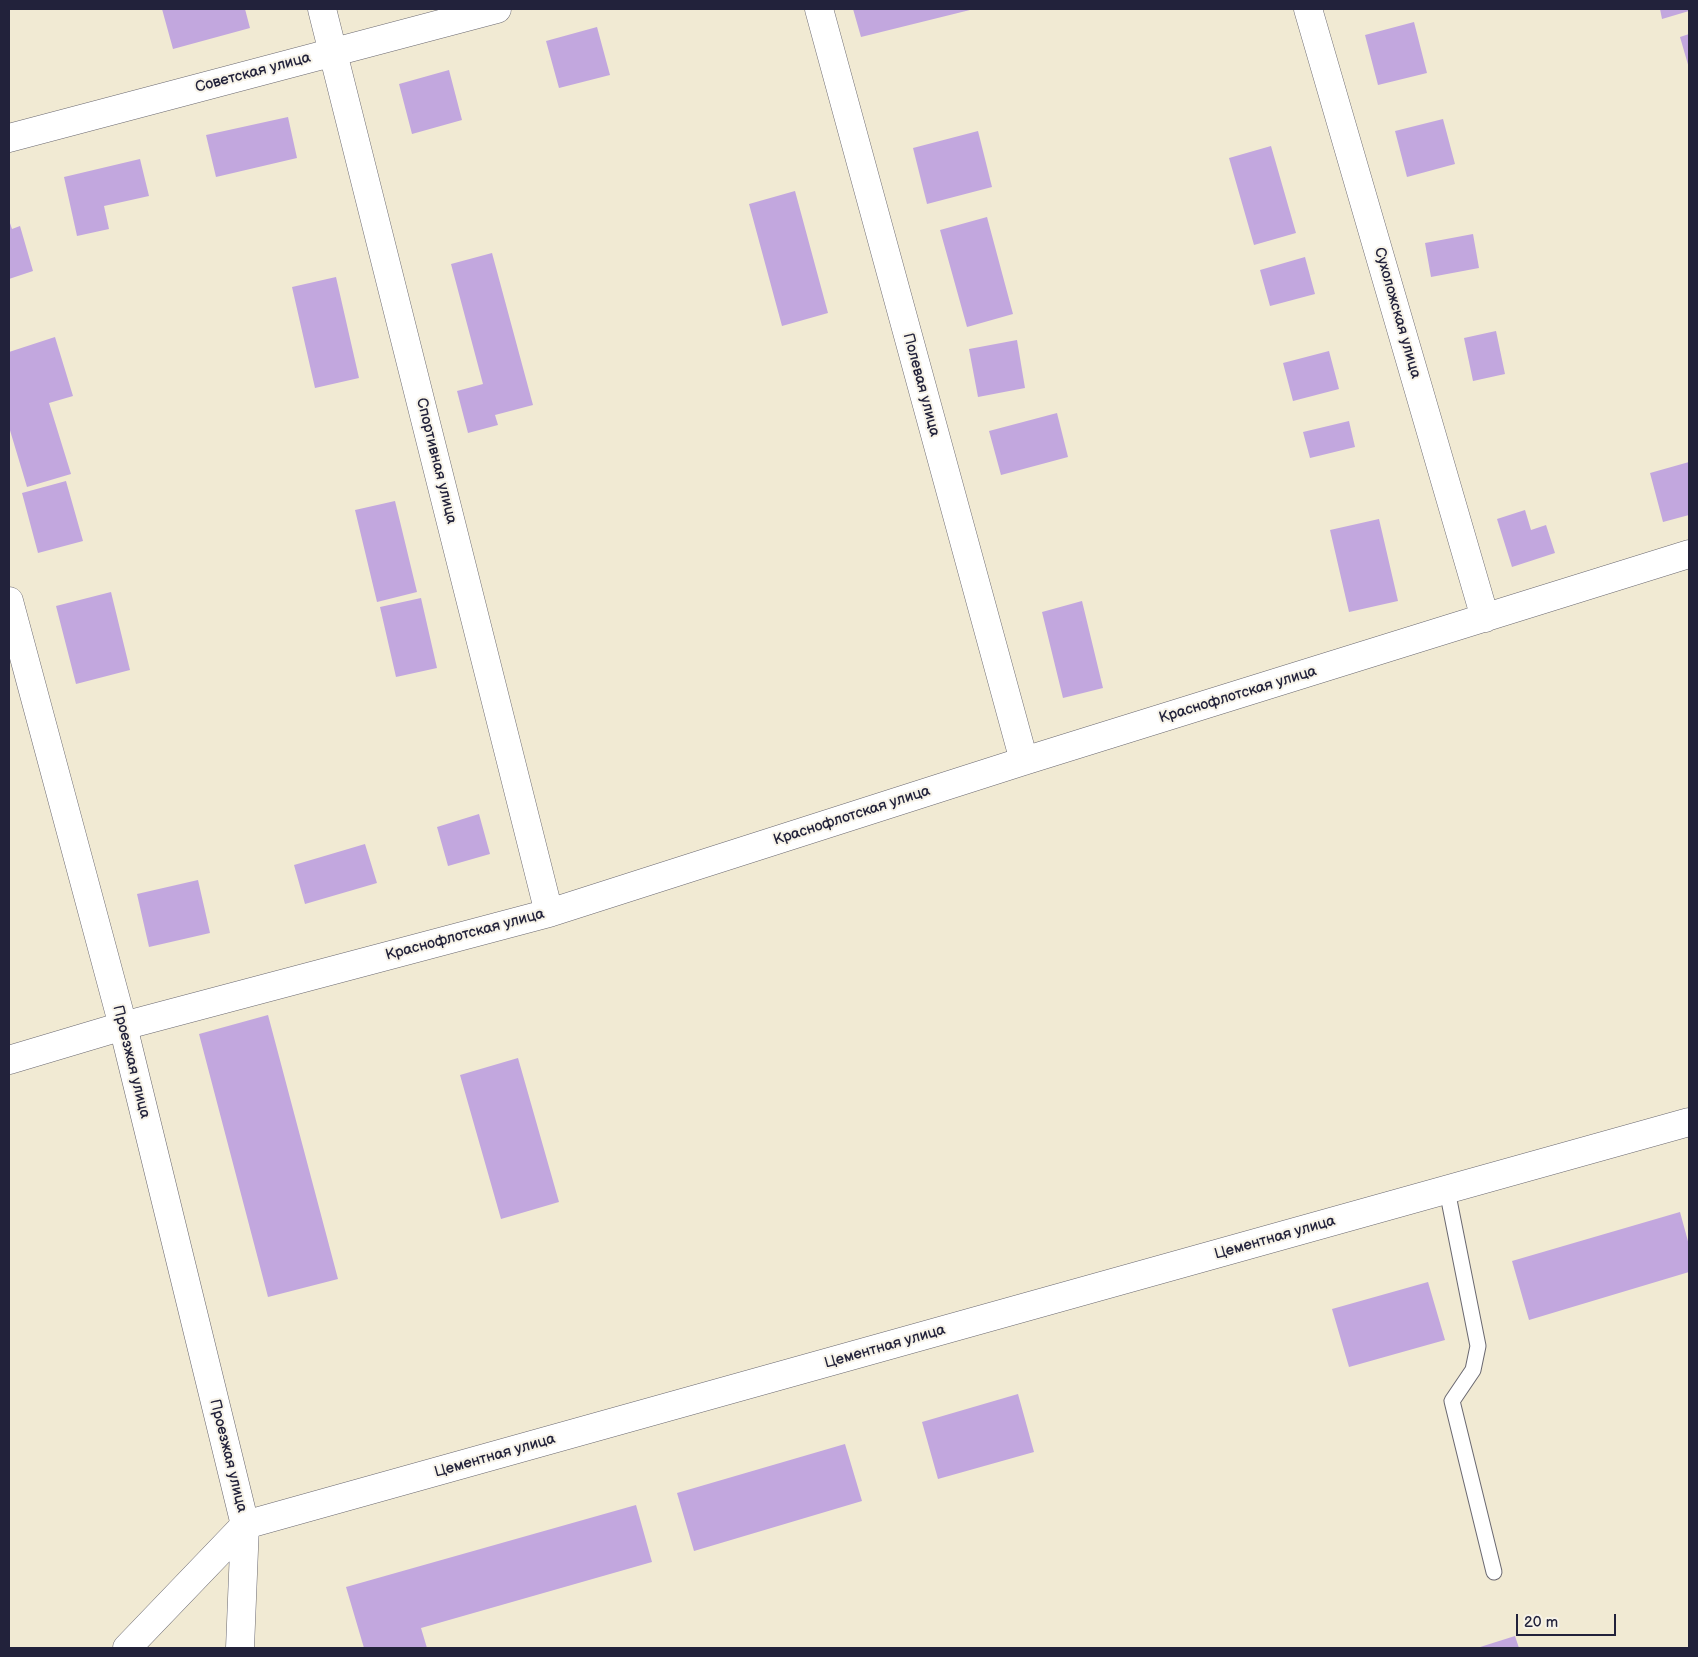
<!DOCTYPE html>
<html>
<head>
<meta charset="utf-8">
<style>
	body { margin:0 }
	#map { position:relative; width:1698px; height:1657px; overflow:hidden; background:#f1ead3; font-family:"Balsamiq Sans",sans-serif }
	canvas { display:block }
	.frame { position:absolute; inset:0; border:10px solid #22223b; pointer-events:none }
	.scale { position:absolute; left:1516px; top:1614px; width:100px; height:22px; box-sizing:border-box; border:2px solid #22223b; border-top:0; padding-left:6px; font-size:15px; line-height:18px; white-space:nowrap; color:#22223b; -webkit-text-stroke:4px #f7f3e8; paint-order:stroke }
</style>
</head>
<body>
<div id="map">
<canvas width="1698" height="1657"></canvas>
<div class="frame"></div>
<div class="scale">20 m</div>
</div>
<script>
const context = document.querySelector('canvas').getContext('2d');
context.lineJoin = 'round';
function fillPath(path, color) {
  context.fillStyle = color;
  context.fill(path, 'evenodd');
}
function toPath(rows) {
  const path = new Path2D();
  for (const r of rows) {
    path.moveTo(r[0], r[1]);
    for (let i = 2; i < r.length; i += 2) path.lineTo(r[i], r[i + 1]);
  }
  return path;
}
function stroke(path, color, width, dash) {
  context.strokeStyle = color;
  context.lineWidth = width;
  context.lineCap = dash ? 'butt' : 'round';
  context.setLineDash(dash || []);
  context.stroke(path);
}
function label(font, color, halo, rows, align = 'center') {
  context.font = font + ' "Balsamiq Sans",sans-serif';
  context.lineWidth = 4;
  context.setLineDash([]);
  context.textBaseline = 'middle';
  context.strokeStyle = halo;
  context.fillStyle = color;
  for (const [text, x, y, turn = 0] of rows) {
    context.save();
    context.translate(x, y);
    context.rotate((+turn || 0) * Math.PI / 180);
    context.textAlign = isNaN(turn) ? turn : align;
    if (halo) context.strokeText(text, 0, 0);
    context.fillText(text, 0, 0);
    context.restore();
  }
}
const building = toPath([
	[162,9,245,9,250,28,173,49],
	[853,9,974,9,861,37],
	[1660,9,1689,9,1689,11,1662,19],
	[1414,22,1427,73,1378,85,1365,35],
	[597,27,610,75,559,88,546,41],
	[1689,34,1689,68,1680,37],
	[449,70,462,120,412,134,399,84],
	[288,117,297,158,216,177,206,135],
	[1443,119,1455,164,1407,177,1395,131],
	[978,131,992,187,927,204,913,148],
	[1271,146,1296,233,1254,245,1229,158],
	[140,159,149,196,104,206,109,229,77,236,64,177],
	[795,191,828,313,782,326,749,204],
	[987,217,1013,314,967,327,940,230],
	[9,220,12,229,20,226,33,271,9,279],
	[1473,234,1479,268,1431,277,1425,243],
	[492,253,533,405,495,415,498,425,468,433,457,391,483,384,451,264],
	[1305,257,1315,294,1270,306,1260,270],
	[336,277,359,378,315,388,292,287],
	[1496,331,1505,374,1473,381,1464,338],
	[55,337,73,396,49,403,71,474,27,487,9,427,9,352],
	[1017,340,1025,388,978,397,969,349],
	[1329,351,1339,389,1293,401,1283,363],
	[1057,413,1068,457,1001,475,989,431],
	[1349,421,1355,447,1310,458,1303,432],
	[1689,462,1689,515,1663,522,1650,473],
	[66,481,83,541,38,553,22,493],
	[395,501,417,592,377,602,355,510],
	[1525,510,1531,530,1546,525,1555,553,1512,567,1497,519],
	[1379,519,1398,601,1349,612,1330,530],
	[111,592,130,670,76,684,56,606],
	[421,598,437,668,396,677,380,607],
	[1082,601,1103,688,1063,698,1042,612],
	[479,814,490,854,448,866,437,827],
	[365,844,377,883,305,904,294,865],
	[198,880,210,933,149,947,137,894],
	[268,1015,338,1279,268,1297,199,1034],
	[518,1058,559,1202,501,1219,460,1075],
	[1680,1212,1689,1245,1689,1272,1529,1320,1512,1261],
	[1428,1282,1445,1340,1349,1367,1332,1309],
	[1018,1394,1034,1452,938,1479,922,1422],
	[845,1444,862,1501,694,1551,677,1493],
	[636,1505,652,1562,421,1628,427,1648,364,1648,346,1587],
	[1515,1636,1519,1648,1477,1648]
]);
const service = toPath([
	[1447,1190,1478,1346,1473,1370,1452,1401,1494,1572]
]);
const minor = toPath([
	[322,9,549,913],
	[819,9,1024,761],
	[1308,9,1485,618],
	[9,138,497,9],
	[9,1060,123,1026,549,913,1024,761,1689,554],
	[127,1648,245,1525],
	[240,1648,245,1525]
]);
const tertiary = toPath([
	[9,601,123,1026,245,1525,1689,1122]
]);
const streetNames = [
	["Советская улица",253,73,-15],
	["Сухоложская улица",1397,313,74],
	["Полевая улица",921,385,75],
	["Спортивная улица",436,461,76],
	["Краснофлотская улица",1238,695,-17],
	["Краснофлотская улица",852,816,-18],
	["Краснофлотская улица",465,935,-15],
	["Проезжая улица",131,1062,76],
	["Цементная улица",1275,1238,-16],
	["Цементная улица",885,1347,-16],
	["Проезжая улица",228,1456,76],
	["Цементная улица",495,1456,-16]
];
fillPath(building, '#c2a7de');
stroke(service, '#6a6870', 17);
stroke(minor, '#6a6870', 29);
stroke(tertiary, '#6a6870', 29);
stroke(service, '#fff', 15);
stroke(minor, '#fff', 28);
stroke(tertiary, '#fff', 28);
label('15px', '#22223b', '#f7f3e8', streetNames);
</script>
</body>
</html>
